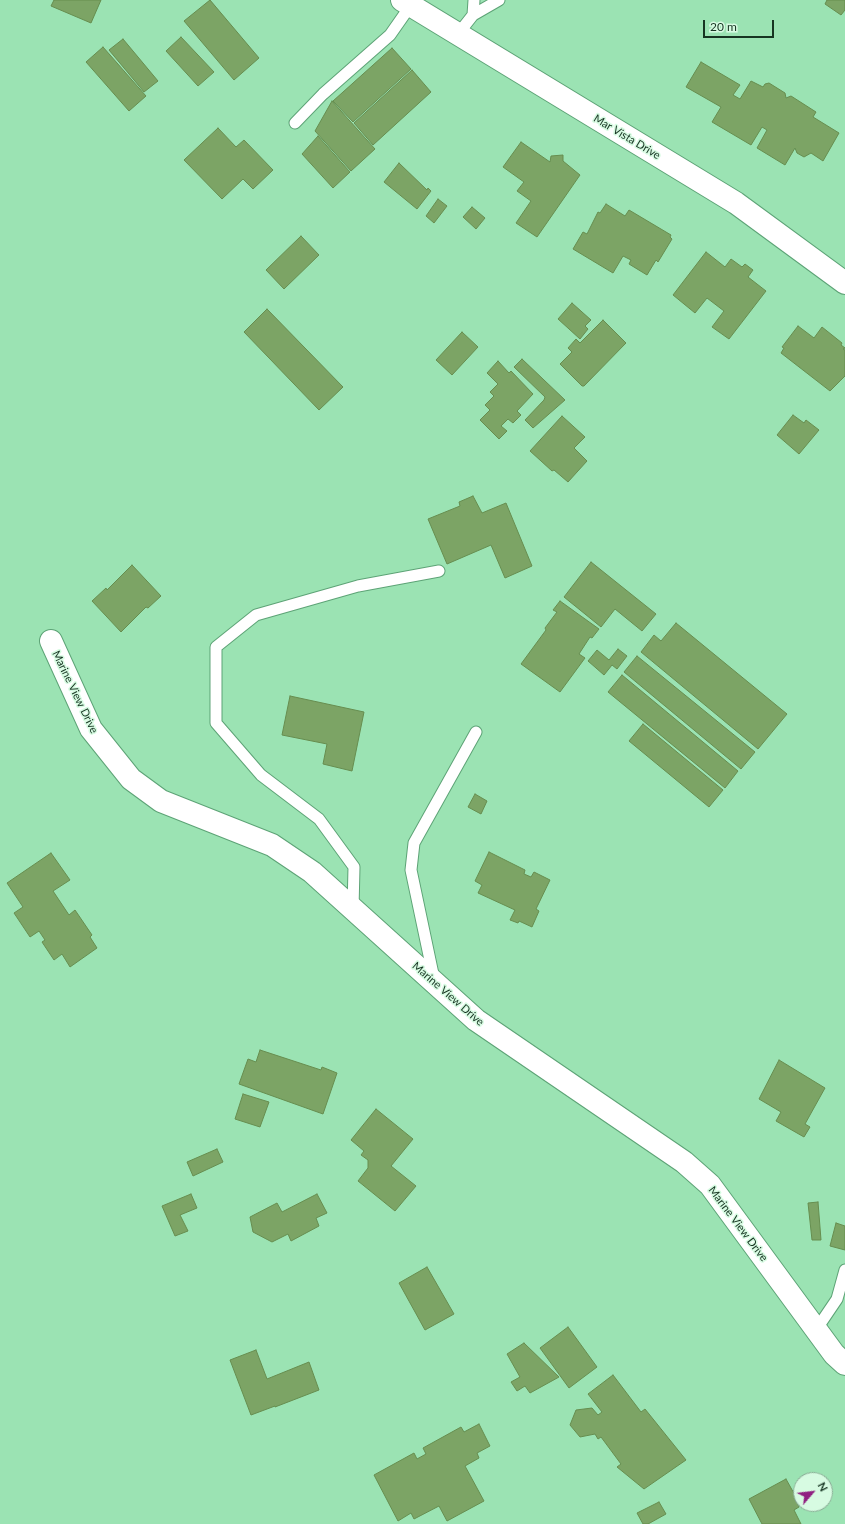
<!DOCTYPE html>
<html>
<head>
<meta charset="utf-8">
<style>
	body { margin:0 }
	#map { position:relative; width:845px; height:1524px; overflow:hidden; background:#9be3b3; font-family:Lato,sans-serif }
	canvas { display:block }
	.north { position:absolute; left:793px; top:1472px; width:40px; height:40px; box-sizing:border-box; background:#d7fbe2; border:1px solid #8aac95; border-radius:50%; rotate:62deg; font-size:11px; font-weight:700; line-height:16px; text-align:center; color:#173522 }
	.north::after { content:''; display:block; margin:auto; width:14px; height:18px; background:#902081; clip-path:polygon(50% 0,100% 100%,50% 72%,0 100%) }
	.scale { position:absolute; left:703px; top:20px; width:71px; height:18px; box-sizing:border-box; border:2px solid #173522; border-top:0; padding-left:5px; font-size:12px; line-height:14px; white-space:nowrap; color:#173522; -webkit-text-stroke:3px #d7fbe2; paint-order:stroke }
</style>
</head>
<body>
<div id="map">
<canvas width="845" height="1524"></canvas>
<div class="north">N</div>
<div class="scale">20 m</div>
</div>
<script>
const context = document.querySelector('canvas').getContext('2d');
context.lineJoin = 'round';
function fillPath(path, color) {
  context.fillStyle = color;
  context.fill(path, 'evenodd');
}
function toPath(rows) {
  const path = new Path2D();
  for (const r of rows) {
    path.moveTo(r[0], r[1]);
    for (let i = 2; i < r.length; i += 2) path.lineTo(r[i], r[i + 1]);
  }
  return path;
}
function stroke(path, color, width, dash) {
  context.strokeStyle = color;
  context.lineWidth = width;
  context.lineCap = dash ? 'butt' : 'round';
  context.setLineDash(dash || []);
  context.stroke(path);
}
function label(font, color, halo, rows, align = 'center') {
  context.font = font + ' Lato,sans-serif';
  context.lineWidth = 3;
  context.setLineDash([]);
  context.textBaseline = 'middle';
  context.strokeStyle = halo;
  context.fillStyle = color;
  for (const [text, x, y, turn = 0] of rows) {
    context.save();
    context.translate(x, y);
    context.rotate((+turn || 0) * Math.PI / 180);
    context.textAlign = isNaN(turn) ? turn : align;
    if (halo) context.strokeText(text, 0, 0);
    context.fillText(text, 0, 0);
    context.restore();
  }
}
const building = toPath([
	[54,0,101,0,91,23,51,6,54,0],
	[210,0,259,58,234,80,184,21,210,0],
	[827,0,845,0,845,10,841,15,825,4,827,0],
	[181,37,214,72,198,86,166,51,181,37],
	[123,39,158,81,144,92,109,50,123,39],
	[103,47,146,96,129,111,86,62,103,47],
	[392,48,411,69,353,122,333,101,392,48],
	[701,62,740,85,733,95,740,99,751,81,763,87,765,84,769,83,785,93,786,98,791,96,816,112,813,117,839,133,823,161,811,153,804,157,797,153,795,148,785,165,757,148,767,130,762,127,751,145,712,122,721,107,686,87,701,62],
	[412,70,431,92,373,145,354,123,412,70],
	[332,101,375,149,351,171,315,131,332,101],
	[218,128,236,147,244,140,273,170,253,189,243,179,222,199,184,160,218,128],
	[318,136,350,172,333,188,302,154,318,136],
	[521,142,550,162,551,156,563,155,563,161,580,175,537,237,516,223,531,201,517,191,524,182,503,167,521,142],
	[399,163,427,190,428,188,431,191,417,209,384,182,399,163],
	[438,199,447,206,434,223,426,216,438,199],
	[606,204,625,216,629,210,671,235,670,237,672,239,658,262,656,260,647,275,629,264,631,260,623,256,613,273,573,249,583,232,587,234,598,212,600,213,606,204],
	[472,207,485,218,476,229,463,217,472,207],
	[301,236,319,255,284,289,266,270,301,236],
	[706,252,725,267,731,259,742,267,745,264,753,270,748,277,766,291,729,339,712,327,724,311,707,298,695,313,673,295,706,252],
	[572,303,591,320,585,326,588,329,580,339,558,319,572,303],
	[267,309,343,387,319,410,244,332,267,309],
	[603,320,626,343,584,386,582,386,560,364,572,352,568,348,576,339,580,343,603,320],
	[798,326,814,338,822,327,842,343,841,345,845,348,843,349,845,350,845,376,830,391,781,353,784,348,782,347,798,326],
	[462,332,478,347,452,375,436,360,462,332],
	[522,359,565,400,533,428,525,420,544,400,545,397,514,367,522,359],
	[498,361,509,373,511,371,533,394,517,411,521,415,513,423,508,419,501,426,507,431,499,439,480,420,490,410,485,405,494,396,490,392,498,384,487,373,498,361],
	[793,415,804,423,806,420,819,430,799,454,777,435,793,415],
	[562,416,585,437,574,448,587,461,568,482,554,470,552,471,530,451,562,416],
	[473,496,482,513,506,503,532,566,505,578,491,545,447,564,428,519,460,506,459,502,473,496],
	[591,562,656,614,642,631,615,609,601,627,564,597,591,562],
	[132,565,161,596,148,608,146,607,121,632,92,601,106,588,107,590,132,565],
	[560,601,599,629,592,638,590,637,579,654,585,658,560,692,521,664,546,630,545,628,557,612,553,610,560,601],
	[676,623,787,714,758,749,641,652,654,635,661,641,676,623],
	[618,649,627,656,617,669,612,665,604,675,588,661,597,650,609,660,618,649],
	[637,656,755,752,741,769,624,672,637,656],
	[622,675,738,771,725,788,608,692,622,675],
	[290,696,364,712,352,771,323,764,327,744,282,735,290,696],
	[643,724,723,790,709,807,629,741,643,724],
	[475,794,487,801,481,814,468,807,475,794],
	[489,852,525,870,524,874,531,877,534,872,550,880,536,909,539,911,532,927,519,921,518,923,510,920,515,910,478,893,482,885,475,881,489,852],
	[51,853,70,880,53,891,69,915,75,910,92,935,90,937,97,948,70,967,62,954,54,960,42,942,45,940,39,931,30,937,14,913,23,907,7,883,51,853],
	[260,1050,321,1070,322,1067,337,1073,323,1114,239,1084,248,1059,256,1062,260,1050],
	[779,1060,825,1088,805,1124,810,1127,804,1137,776,1121,781,1112,759,1099,779,1060],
	[243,1094,269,1102,260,1127,235,1119,243,1094],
	[376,1109,413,1139,391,1166,416,1186,395,1211,358,1181,368,1168,368,1160,361,1155,364,1151,351,1140,376,1109],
	[217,1149,223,1162,193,1176,187,1162,217,1149],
	[191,1194,197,1208,180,1215,188,1231,175,1236,162,1206,191,1194],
	[317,1194,327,1213,316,1218,319,1226,291,1241,288,1234,272,1242,253,1232,250,1217,277,1203,282,1212,317,1194],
	[818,1202,821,1240,812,1240,808,1203,818,1202],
	[836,1223,845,1226,845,1250,830,1246,836,1223],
	[427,1267,454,1314,425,1330,399,1283,427,1267],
	[568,1327,597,1367,569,1388,540,1348,568,1327],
	[524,1343,559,1377,530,1393,525,1386,517,1391,511,1382,520,1377,507,1354,524,1343],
	[256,1350,267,1379,309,1362,319,1390,275,1407,275,1406,251,1415,230,1360,256,1350],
	[613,1375,641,1412,645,1409,686,1460,644,1489,617,1467,621,1464,601,1437,598,1439,595,1434,580,1437,570,1425,576,1410,592,1408,598,1415,602,1412,588,1394,613,1375],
	[479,1424,490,1446,477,1453,479,1458,465,1466,484,1501,447,1521,439,1506,414,1519,411,1513,398,1521,374,1475,414,1453,417,1459,426,1454,423,1448,461,1427,464,1432,479,1424],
	[786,1479,796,1497,794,1498,799,1507,794,1510,801,1524,762,1524,749,1499,786,1479],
	[659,1502,666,1514,648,1524,643,1524,637,1513,659,1502]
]);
const service = toPath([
	[473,15,474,0],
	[458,34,473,15,499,0],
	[295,123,323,94,390,35,411,5],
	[353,909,354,867,319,819,261,775,216,723,216,647,256,615,358,586,439,571],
	[434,979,411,870,414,843,476,732],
	[816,1330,837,1299,845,1270]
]);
const minor = toPath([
	[51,641,91,729,131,779,161,801,272,845,312,872,476,1020,684,1162,710,1185,834,1354,845,1364]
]);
const tertiary = toPath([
	[402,0,736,203,845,283]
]);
const streetNames = [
	["Mar Vista Drive",627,137,31],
	["Marine View Drive",75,692,64],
	["Marine View Drive",448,994,41],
	["Marine View Drive",738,1224,53]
];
fillPath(building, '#7ca465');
stroke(building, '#668d4f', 1);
stroke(service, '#5da376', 13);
stroke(minor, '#5da376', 24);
stroke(tertiary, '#5da376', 24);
stroke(service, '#fff', 11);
stroke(minor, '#fff', 22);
stroke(tertiary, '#fff', 22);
label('11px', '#173522', '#d7fbe2', streetNames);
</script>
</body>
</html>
